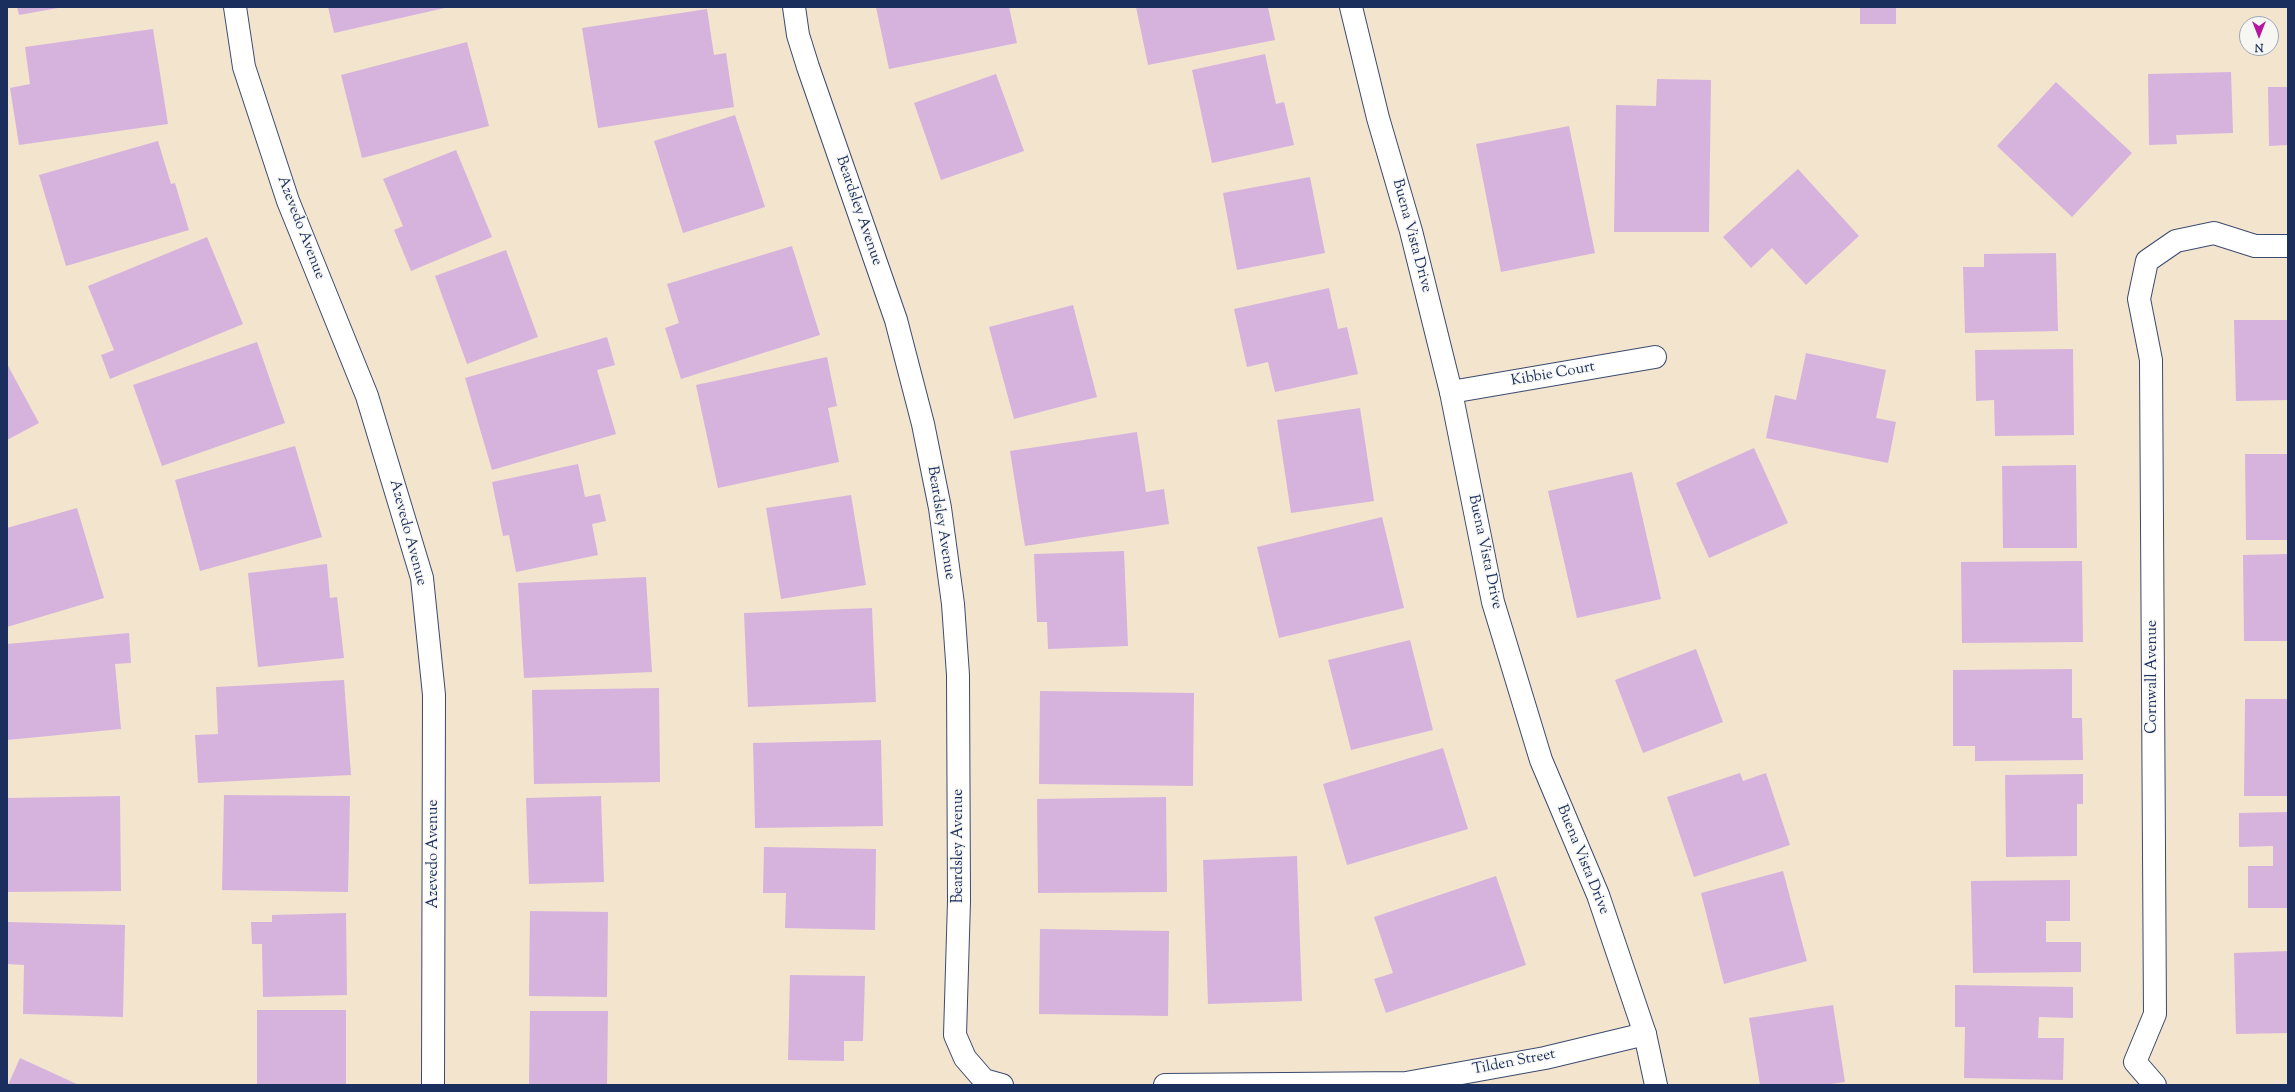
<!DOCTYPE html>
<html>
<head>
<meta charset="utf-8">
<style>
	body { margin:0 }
	#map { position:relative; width:2295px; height:1092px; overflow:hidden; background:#f3e4ce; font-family:"Sorts Mill Goudy",serif }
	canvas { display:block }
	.frame { position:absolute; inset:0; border:8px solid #1b2f5e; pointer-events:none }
	.north { position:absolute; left:2239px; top:16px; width:40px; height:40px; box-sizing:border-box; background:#f6f6f2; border:1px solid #9ea6b7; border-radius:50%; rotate:180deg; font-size:11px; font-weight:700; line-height:16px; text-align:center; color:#1b2f5e }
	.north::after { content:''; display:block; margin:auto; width:14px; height:18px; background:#b5179e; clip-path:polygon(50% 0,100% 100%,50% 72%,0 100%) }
</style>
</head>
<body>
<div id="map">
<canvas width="2295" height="1092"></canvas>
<div class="frame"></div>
<div class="north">N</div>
</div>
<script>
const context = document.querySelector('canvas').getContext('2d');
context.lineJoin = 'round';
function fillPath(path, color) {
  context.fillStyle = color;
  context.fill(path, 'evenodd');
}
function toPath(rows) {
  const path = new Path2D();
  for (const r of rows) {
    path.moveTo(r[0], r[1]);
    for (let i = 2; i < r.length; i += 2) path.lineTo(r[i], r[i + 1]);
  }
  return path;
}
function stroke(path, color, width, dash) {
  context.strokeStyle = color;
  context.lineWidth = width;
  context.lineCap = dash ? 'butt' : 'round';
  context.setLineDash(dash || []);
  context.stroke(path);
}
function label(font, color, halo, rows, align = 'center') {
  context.font = font + ' "Sorts Mill Goudy",serif';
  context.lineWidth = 3;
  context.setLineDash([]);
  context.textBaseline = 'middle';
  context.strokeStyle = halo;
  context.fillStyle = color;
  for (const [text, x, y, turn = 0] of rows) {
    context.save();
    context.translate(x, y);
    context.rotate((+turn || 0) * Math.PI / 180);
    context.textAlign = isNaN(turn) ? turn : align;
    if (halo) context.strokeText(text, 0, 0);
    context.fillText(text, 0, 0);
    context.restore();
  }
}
const building = toPath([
	[17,7,58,7,58,8,19,15],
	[328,7,445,7,445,8,334,33],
	[876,7,1009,7,1017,43,889,69],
	[1136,7,1268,7,1275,40,1148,65],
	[1860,7,1896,7,1896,24,1860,24],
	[707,9,714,55,726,53,734,107,598,128,582,28],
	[153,29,168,124,19,145,10,88,30,84,25,47],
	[467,42,489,126,362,158,341,75],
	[1265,54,1276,104,1284,102,1294,145,1212,163,1192,70],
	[2231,72,2233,133,2176,135,2177,144,2149,145,2148,74],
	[996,74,1024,151,941,180,914,103],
	[1657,79,1711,80,1709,232,1614,232,1616,105,1656,106],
	[2056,82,2132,153,2072,217,1997,146],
	[2268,87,2288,87,2288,145,2269,146],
	[735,115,765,207,683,233,654,141],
	[1569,126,1595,253,1501,272,1476,144],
	[158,141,171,184,175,183,189,230,66,266,39,175],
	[456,150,492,237,411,271,394,230,403,226,383,179],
	[1798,169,1859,236,1806,285,1772,248,1751,268,1723,237],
	[1310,177,1325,253,1237,270,1223,193],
	[207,237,243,324,110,379,101,355,114,350,88,286],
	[792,246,820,335,681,379,665,328,679,323,667,284],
	[506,250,538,337,467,364,435,276],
	[2056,253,2058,331,1965,333,1963,267,1984,267,1984,254],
	[1329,288,1338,329,1347,327,1358,374,1275,392,1268,362,1247,367,1234,309],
	[1073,305,1097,397,1014,419,989,327],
	[2234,320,2288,320,2288,400,2236,401],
	[607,337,615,365,597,370,616,434,492,470,465,378],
	[257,342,285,423,162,466,133,385],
	[2073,349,2074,435,1995,436,1994,400,1976,401,1975,350],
	[1806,353,1886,370,1876,418,1896,422,1888,463,1766,438,1775,395,1796,400],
	[827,357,837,406,828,408,839,462,718,488,696,385],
	[7,364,39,423,7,440],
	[1360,408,1374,501,1291,513,1277,420],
	[1137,432,1146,492,1164,489,1169,524,1025,546,1010,451],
	[295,446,322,537,200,571,175,480],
	[1754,448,1788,523,1709,558,1676,483],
	[2245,454,2288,454,2288,540,2246,540],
	[578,464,585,497,600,494,606,521,592,524,598,555,516,572,509,535,503,536,492,482],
	[2076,465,2077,548,2003,548,2002,466],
	[1632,472,1661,599,1577,618,1548,491],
	[851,495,866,585,781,599,766,508],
	[77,508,104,598,7,627,7,528],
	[1382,517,1404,608,1279,638,1257,547],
	[1124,551,1128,646,1048,649,1047,622,1037,622,1034,554],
	[2288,554,2288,641,2244,641,2243,555],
	[2082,561,2083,642,1962,643,1961,562],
	[327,564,330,598,337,597,344,658,258,667,248,573],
	[646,577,652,672,524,678,518,583],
	[872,608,876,702,748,707,744,613],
	[129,633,131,663,115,664,121,729,7,740,7,644],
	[1410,640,1433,730,1351,750,1328,660],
	[1696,649,1723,722,1643,753,1615,680],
	[2072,669,2072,718,2082,718,2083,760,1975,761,1975,746,1953,746,1953,670],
	[344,680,351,775,198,783,195,735,218,734,216,687],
	[659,688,660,782,534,784,532,690],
	[1040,691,1194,693,1193,786,1039,784],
	[2245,699,2288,699,2288,796,2244,796],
	[881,740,883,826,755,828,753,743],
	[1443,748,1468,829,1347,865,1323,784],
	[1740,773,1743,781,1766,773,1790,845,1694,877,1667,797],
	[2083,774,2083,804,2077,804,2077,856,2006,857,2005,775],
	[224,795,350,796,348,892,222,890],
	[120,796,121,891,7,892,7,798],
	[601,796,604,882,529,884,526,798],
	[1166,797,1167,892,1038,893,1037,799],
	[2288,812,2288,908,2248,908,2248,866,2273,866,2273,846,2239,847,2239,813],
	[764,847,876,849,875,930,785,928,786,893,763,893],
	[1297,856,1302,1001,1208,1004,1203,860],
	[1783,871,1807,961,1724,984,1701,893],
	[1496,876,1526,965,1386,1013,1374,979,1393,973,1374,917],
	[2070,880,2070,921,2046,921,2046,942,2081,942,2081,972,1973,973,1971,881],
	[530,911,608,912,607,997,529,996],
	[346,913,347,995,263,997,262,944,252,944,251,922,272,922,272,915],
	[7,922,125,925,123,1017,23,1014,24,965,7,964],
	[1040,929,1169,931,1168,1016,1039,1014],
	[2288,951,2288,1033,2236,1034,2234,953],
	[790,975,865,976,863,1041,844,1041,844,1061,788,1060],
	[1955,985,2073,987,2073,1018,2039,1017,2038,1038,2064,1038,2063,1080,1964,1078,1965,1027,1955,1027],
	[1833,1005,1845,1082,1824,1085,1760,1085,1749,1018],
	[257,1010,346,1010,346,1085,257,1085],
	[530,1011,608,1011,607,1085,529,1085],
	[20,1058,79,1085,8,1085]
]);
const minor = toPath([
	[235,7,244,67,288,201,367,396,422,578,434,695,433,1085],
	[794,7,798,35,808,67,896,320,923,424,940,508,953,604,958,675,959,901,955,1035,965,1058,984,1080,1002,1085],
	[1451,392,1655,357],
	[1165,1085,1406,1083,1545,1058,1645,1034],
	[2155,1085,2135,1062,2155,1014,2151,360,2139,299,2147,261,2176,241,2214,233,2255,246,2288,246]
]);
const tertiary = toPath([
	[1351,7,1378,118,1411,231,1451,392,1493,602,1541,760,1598,895,1645,1034,1656,1085]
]);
const streetNames = [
	["Beardsley Avenue",858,211,71],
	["Azevedo Avenue",300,228,69],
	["Buena Vista Drive",1411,236,75],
	["Kibbie Court",1553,375,-10],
	["Beardsley Avenue",940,523,81],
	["Azevedo Avenue",407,533,75],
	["Buena Vista Drive",1484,552,78],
	["Cornwall Avenue",2153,677,-90],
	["Beardsley Avenue",959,846,-90],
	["Azevedo Avenue",434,854,-90],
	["Buena Vista Drive",1582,860,68],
	["Tilden Street",1514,1063,-11]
];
fillPath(building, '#d6b3dd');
stroke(minor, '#3b4a6f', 24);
stroke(tertiary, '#3b4a6f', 24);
stroke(minor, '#fff', 22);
stroke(tertiary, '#fff', 22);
label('15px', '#1b2f5e', '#f6f6f2', streetNames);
</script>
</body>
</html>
